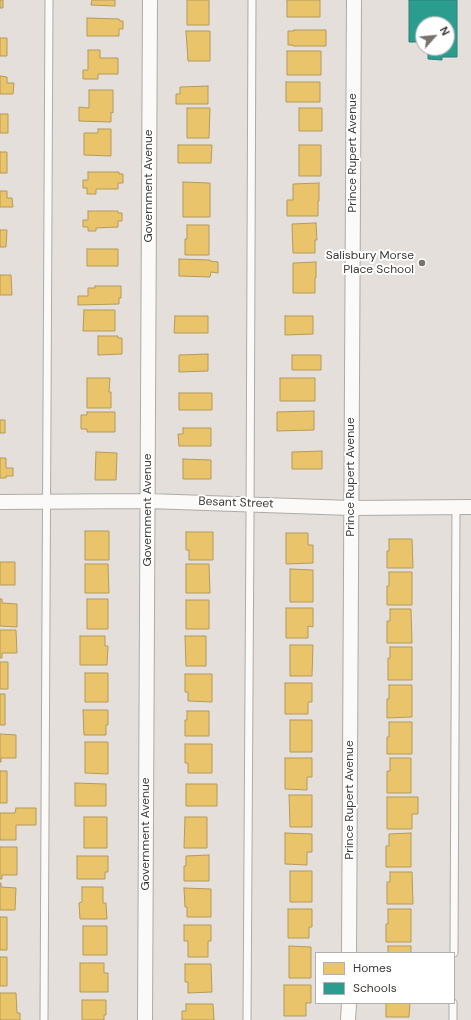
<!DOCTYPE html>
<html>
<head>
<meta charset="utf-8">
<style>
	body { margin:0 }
	#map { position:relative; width:471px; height:1020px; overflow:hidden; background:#e4dfda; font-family:"DM Sans",sans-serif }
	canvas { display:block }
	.legend { position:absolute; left:315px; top:952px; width:140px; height:52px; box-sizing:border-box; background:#fff; border:1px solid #b1b0ae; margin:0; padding:5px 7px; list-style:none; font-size:12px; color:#3c3935 }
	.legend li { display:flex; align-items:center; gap:8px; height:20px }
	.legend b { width:20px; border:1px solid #b1b0ae }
	.north { position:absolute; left:415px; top:16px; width:40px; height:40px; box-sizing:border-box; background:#fff; border:1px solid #b1b0ae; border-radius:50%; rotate:63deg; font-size:11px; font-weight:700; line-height:16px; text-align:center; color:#3c3935 }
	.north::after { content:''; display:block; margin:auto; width:14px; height:18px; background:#77736f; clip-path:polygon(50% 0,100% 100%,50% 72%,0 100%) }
</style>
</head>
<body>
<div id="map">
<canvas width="471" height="1020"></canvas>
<ul class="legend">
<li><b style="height:11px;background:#e9c46a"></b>Homes</li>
<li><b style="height:11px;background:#2a9d8f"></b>Schools</li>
</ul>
<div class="north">N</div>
</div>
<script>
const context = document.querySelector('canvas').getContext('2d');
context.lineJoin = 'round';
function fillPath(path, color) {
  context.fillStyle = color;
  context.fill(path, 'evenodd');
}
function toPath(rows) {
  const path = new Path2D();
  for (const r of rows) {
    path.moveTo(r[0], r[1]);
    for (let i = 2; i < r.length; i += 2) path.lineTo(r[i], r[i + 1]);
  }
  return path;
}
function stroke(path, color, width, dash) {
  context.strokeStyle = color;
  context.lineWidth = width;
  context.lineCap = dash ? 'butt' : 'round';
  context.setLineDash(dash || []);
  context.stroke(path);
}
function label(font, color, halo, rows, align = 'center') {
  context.font = font + ' "DM Sans",sans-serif';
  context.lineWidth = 4;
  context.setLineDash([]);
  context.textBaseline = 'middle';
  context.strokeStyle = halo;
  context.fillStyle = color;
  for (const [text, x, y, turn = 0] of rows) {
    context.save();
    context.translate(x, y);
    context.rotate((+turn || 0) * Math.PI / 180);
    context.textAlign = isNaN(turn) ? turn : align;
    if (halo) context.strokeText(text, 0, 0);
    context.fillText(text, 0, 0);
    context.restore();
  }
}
const homes = toPath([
	[0,0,3,0,3,8,0,8,0,0],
	[92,0,115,0,115,6,91,5,92,0],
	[187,0,209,0,209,25,187,25,187,0],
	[287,0,320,0,320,17,287,17,287,0],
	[87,18,119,19,120,21,123,21,123,29,119,29,119,36,87,36,87,18],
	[294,30,326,30,326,46,293,46,293,45,288,45,288,31,294,31,294,30],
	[186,31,210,31,210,61,188,61,186,31],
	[0,38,7,38,7,56,0,56,0,38],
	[88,50,100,50,100,58,118,58,118,74,98,74,98,79,83,79,83,70,88,70,88,50],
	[287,51,321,51,321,75,287,75,287,51],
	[0,76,7,77,7,83,14,83,13,94,0,94,0,76],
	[286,82,320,82,320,102,286,102,286,82],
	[208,86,208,104,176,104,176,94,180,94,180,87,208,86],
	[89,90,113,90,113,113,111,112,111,122,79,121,79,107,89,108,89,90],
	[187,108,210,108,209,138,187,138,187,108],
	[299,108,322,108,322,131,299,131,299,108],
	[0,114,8,114,8,133,0,133,0,114],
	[98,129,111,129,111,156,84,155,84,133,98,133,98,129],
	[178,145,212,145,211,163,178,163,178,145],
	[299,145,321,145,321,176,299,176,299,145],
	[0,152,7,152,7,173,0,173,0,152],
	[88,172,119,172,119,174,123,174,123,183,118,183,118,189,96,189,96,194,87,194,87,188,83,188,83,180,88,180,88,172],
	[183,182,210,183,210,217,183,217,183,182],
	[319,183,319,201,318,201,318,216,287,216,287,200,293,200,293,184,319,183],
	[0,191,7,191,7,198,12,198,13,207,0,207,0,191],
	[88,211,118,211,118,213,122,213,122,221,118,221,118,227,96,228,96,231,88,231,88,227,83,227,83,220,88,220,88,211],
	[316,223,317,240,315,240,315,253,293,253,292,224,316,223],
	[187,225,209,225,209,255,185,255,185,239,187,239,187,225],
	[0,230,7,230,6,247,0,247,0,230],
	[87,249,118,249,118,266,87,266,87,249],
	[179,259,210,260,210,261,218,262,218,273,211,272,210,277,179,276,179,259],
	[316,262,316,278,315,278,315,293,293,293,293,263,316,262],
	[0,275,11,275,12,295,0,295,0,275],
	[95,286,121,286,121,298,119,298,119,304,78,305,78,296,88,296,88,288,95,288,95,286],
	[84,310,115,310,115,331,83,331,84,310],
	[175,316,208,316,208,333,174,333,175,316],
	[285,316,313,316,313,334,285,335,285,316],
	[98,336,118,336,118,338,122,338,122,354,98,355,98,336],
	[208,354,208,371,179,372,179,355,208,354],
	[292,355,321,355,321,370,292,370,292,355],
	[87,378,110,378,109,392,111,392,111,408,87,408,87,378],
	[280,378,315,378,315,401,280,401,280,378],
	[179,393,212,393,212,410,179,410,179,393],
	[314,411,314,430,277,431,277,412,314,411],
	[87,412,115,412,115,432,87,432,87,429,81,429,81,415,87,415,87,412],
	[0,420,5,420,5,433,0,433,0,420],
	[183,428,211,428,211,446,179,446,178,434,183,434,183,428],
	[322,451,322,469,292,469,292,452,322,451],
	[96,452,117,453,116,480,95,480,96,452],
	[0,458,6,458,6,468,13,468,13,476,6,476,6,478,0,478,0,458],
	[183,459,211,460,211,479,183,479,183,459],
	[85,531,109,531,109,560,85,560,85,531],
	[186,532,213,532,213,560,189,560,189,550,186,550,186,532],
	[286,533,308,533,308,545,313,545,313,563,286,564,286,533],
	[389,539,412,539,413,568,387,568,387,551,389,551,389,539],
	[0,562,15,562,15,585,0,585,0,562],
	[85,564,108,564,109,593,85,593,85,564],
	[186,564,209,564,210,593,186,593,186,564],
	[290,569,313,570,313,602,290,602,290,569],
	[389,572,412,572,412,605,387,605,387,586,389,586,389,572],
	[0,599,2,599,2,603,17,604,17,627,0,626,0,599],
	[87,599,108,599,108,629,87,629,87,599],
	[186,600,209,600,209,629,186,629,186,600],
	[286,608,313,608,313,627,308,626,308,638,286,638,286,608],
	[390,609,411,609,412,643,387,643,387,621,390,621,390,609],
	[0,630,16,630,17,653,2,653,2,658,0,658,0,630],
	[80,636,105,636,105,646,108,646,107,665,80,665,80,636],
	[185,636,206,636,206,666,186,666,185,636],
	[290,645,313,645,312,676,290,676,290,645],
	[390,647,412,647,412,680,388,680,388,658,390,658,390,647],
	[0,662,8,662,8,689,0,689,0,662],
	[85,673,108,673,108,702,85,702,85,673],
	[185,674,212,674,212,702,188,701,188,692,185,692,185,674],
	[285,683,312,683,312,702,308,702,308,714,285,714,285,683],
	[389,685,412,685,412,717,387,718,387,699,389,699,389,685],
	[0,694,5,694,5,725,0,725,0,694],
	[83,710,108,710,108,725,106,725,106,735,84,735,83,710],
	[187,711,209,711,209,736,185,736,185,720,187,720,187,711],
	[290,720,312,720,312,752,290,752,290,720],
	[389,722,412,722,412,754,387,754,387,737,389,737,389,722],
	[0,734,16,735,16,758,1,758,1,762,0,762,0,734],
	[85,742,108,742,108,774,85,773,85,742],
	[185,744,212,744,212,773,188,773,188,763,185,763,185,744],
	[285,758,312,758,312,777,307,777,307,790,285,789,285,758],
	[390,758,411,758,411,793,387,793,387,771,390,771,390,758],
	[0,771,7,771,7,803,0,803,0,771],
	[75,783,106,784,106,806,75,806,75,783],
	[186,784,217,784,217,806,186,806,186,784],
	[289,795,312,795,312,827,290,827,289,795],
	[387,797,418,797,418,814,412,814,412,829,387,829,387,797],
	[16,808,36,808,36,825,16,825,16,840,0,840,0,813,15,813,16,808],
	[84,817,107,817,107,848,84,848,84,817],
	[185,817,207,817,207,848,184,848,185,817],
	[285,833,312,834,312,852,307,852,307,865,285,864,285,833],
	[411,833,411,867,386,867,386,846,389,846,389,834,411,833],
	[0,847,17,847,17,875,2,875,2,879,0,879,0,847],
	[209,855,209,881,184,881,184,866,186,866,186,856,209,855],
	[77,856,108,856,108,872,105,872,105,879,77,879,77,856],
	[290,871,312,871,312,902,290,902,290,871],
	[390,872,412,872,413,904,387,904,387,882,390,882,390,872],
	[0,883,1,883,1,887,16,888,15,910,0,910,0,883],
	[82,887,103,887,103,903,106,903,107,919,80,919,79,903,82,902,82,887],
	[184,888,211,889,211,917,187,917,187,907,185,907,184,888],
	[288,909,312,909,312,927,309,927,309,938,288,938,288,909],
	[388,909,411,909,411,942,386,942,386,924,388,924,388,909],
	[0,917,7,917,7,950,0,950,0,917],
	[184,925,211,925,211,941,208,941,208,957,188,957,188,941,184,941,184,925],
	[83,926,107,926,107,955,83,955,83,926],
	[289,946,311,947,311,978,289,978,289,946],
	[388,946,411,946,411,953,388,953,388,946],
	[0,957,7,957,7,986,0,986,0,957],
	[80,963,104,963,104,973,108,973,108,992,80,992,80,963],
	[185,964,211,964,212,992,188,993,188,982,185,982,185,964],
	[284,985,311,985,311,1003,306,1003,306,1016,284,1016,284,985],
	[0,993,16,993,17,1013,20,1013,20,1020,0,1020,0,993],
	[82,1000,106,1000,106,1015,104,1015,104,1020,82,1020,82,1000],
	[386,1003,410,1003,409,1017,386,1017,386,1003],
	[186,1004,213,1004,214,1020,182,1020,182,1011,186,1011,186,1004]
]);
const schools = toPath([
	[409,0,457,0,457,57,442,57,442,60,428,59,428,48,447,48,447,24,423,24,423,42,409,42,409,0]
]);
const service = toPath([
	[454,953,456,507],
	[44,1020,49,0],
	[247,1020,250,520,252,0],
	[453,1020,453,1003]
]);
const minor = toPath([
	[0,502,148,501,351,508,471,507],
	[349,953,354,0],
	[145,1020,150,0],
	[348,1020,349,1003]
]);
const markers = [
	[422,263,4,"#77736f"]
];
const streetNames = [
	["Prince Rupert Avenue",353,153,-90],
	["Government Avenue",149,186,-90],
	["Prince Rupert Avenue",351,477,-90],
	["Besant Street",236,503,2],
	["Government Avenue",148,510,-90],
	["Prince Rupert Avenue",350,800,-90],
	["Government Avenue",146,834,-90]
];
const poiNames = [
	["Salisbury Morse",414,256],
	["Place School",414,270]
];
fillPath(homes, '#e9c46a');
stroke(homes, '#b59a5a', 1);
fillPath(schools, '#2a9d8f');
stroke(schools, '#2f7f74', 1);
stroke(service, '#aeaba7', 9);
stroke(minor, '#aeaba7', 16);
stroke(service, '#fbfaf9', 7);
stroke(minor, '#fbfaf9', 14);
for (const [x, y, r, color] of markers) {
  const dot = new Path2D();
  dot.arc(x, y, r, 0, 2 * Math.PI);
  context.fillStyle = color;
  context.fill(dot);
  stroke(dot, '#fff', 1.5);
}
label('12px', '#3c3935', '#fff', streetNames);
label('12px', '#3c3935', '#fff', poiNames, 'right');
</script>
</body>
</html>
